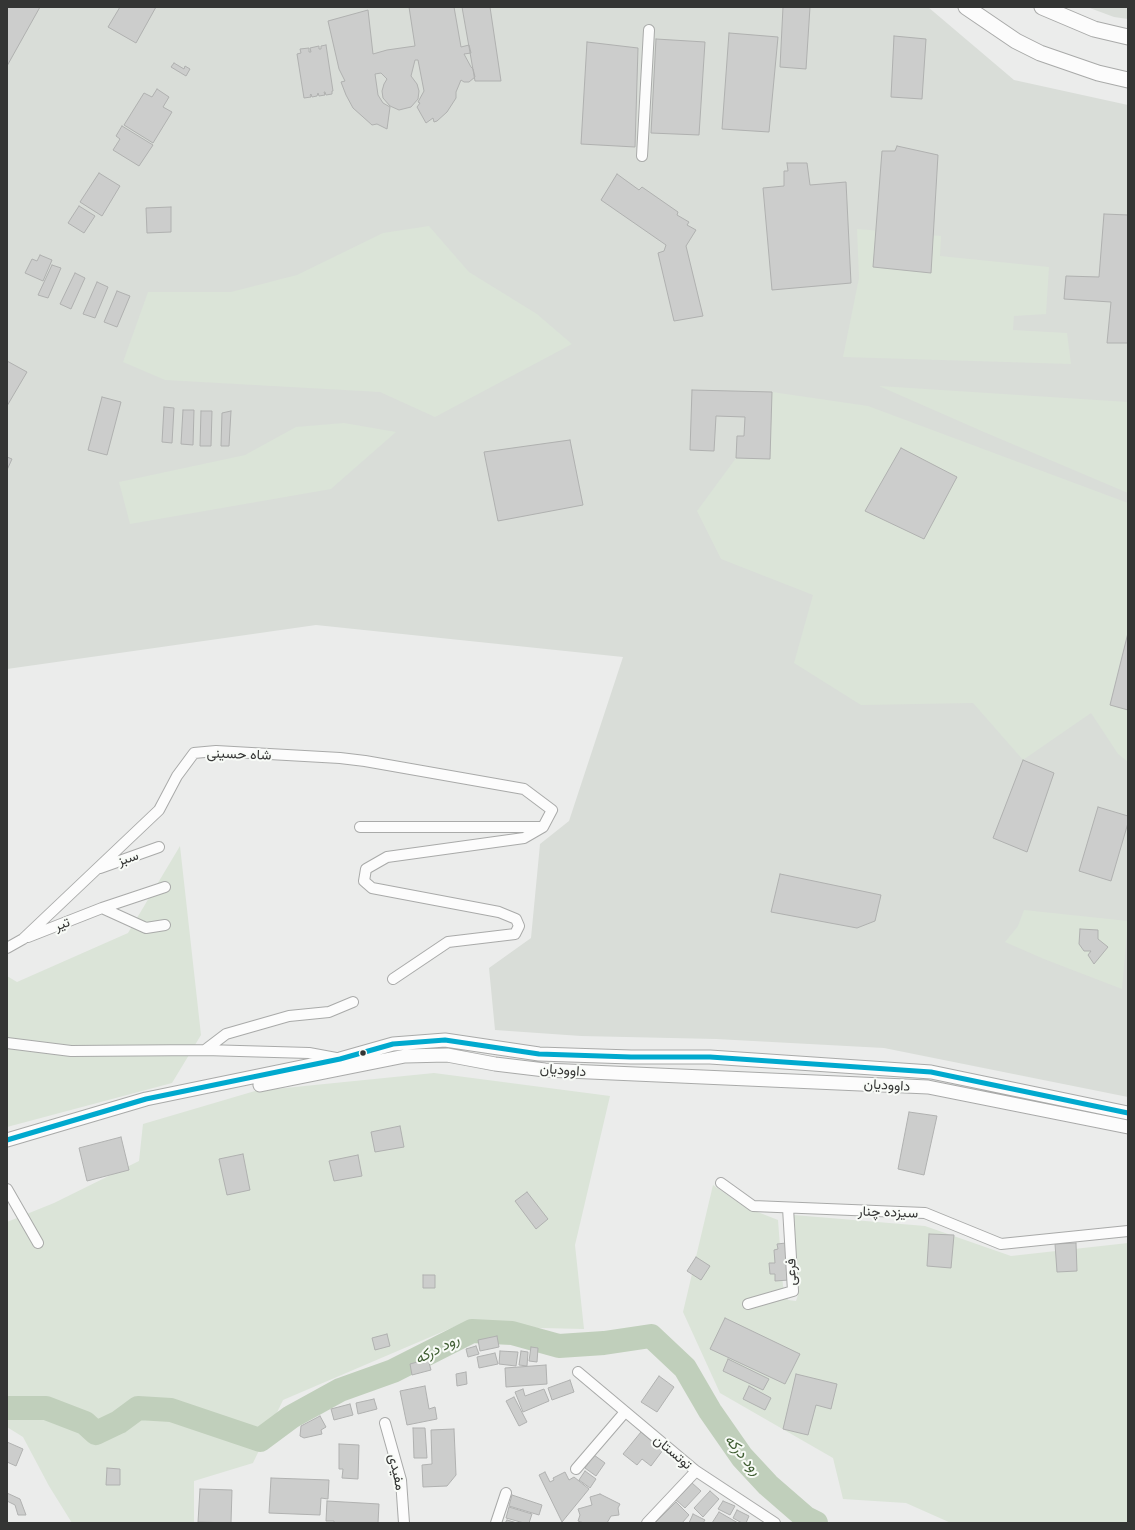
<!DOCTYPE html>
<html>
<head>
<meta charset="utf-8">
<style>
	body { margin:0 }
	#map { position:relative; width:1135px; height:1530px; overflow:hidden; background:#ebeceb; font-family:Lato,sans-serif }
	canvas { display:block }
	.frame { position:absolute; inset:0; border:8px solid #343534; pointer-events:none }
</style>
</head>
<body>
<div id="map">
<canvas width="1135" height="1530"></canvas>
<div class="frame"></div>
</div>
<script>
const context = document.querySelector('canvas').getContext('2d');
context.lineJoin = 'round';
function fillPath(path, color) {
  context.fillStyle = color;
  context.fill(path, 'evenodd');
}
function toPath(rows) {
  const path = new Path2D();
  for (const r of rows) {
    path.moveTo(r[0], r[1]);
    for (let i = 2; i < r.length; i += 2) path.lineTo(r[i], r[i + 1]);
  }
  return path;
}
function stroke(path, color, width, dash) {
  context.strokeStyle = color;
  context.lineWidth = width;
  context.lineCap = dash ? 'butt' : 'round';
  context.setLineDash(dash || []);
  context.stroke(path);
}
function label(font, color, halo, rows, align = 'center') {
  context.font = font + ' Lato,Vazirmatn,sans-serif';
  context.lineWidth = 4;
  context.setLineDash([]);
  context.textBaseline = 'middle';
  context.strokeStyle = halo;
  context.fillStyle = color;
  for (const [text, x, y, turn = 0] of rows) {
    context.save();
    context.translate(x, y);
    context.rotate((+turn || 0) * Math.PI / 180);
    context.textAlign = isNaN(turn) ? turn : align;
    if (halo) context.strokeText(text, 0, 0);
    context.fillText(text, 0, 0);
    context.restore();
  }
}
const built = toPath([
	[7,7,928,7,1014,80,1128,105,1128,1097,884,1048,716,1039,581,1036,495,1030,489,968,531,938,540,844,569,821,623,657,316,625,7,669],
	[1087,7,1128,7,1128,19,1114,17]
]);
const green = toPath([
	[429,226,469,272,537,314,572,344,435,417,380,392,165,380,123,362,148,292,231,292,297,275,383,233],
	[857,229,941,236,940,256,1049,267,1046,314,1014,316,1013,330,1067,333,1071,364,843,357,859,278],
	[879,386,1128,402,1128,493,984,432],
	[772,392,868,406,1128,503,1128,630,1110,704,1128,710,1128,762,1118,754,1091,713,1023,760,973,703,861,705,794,663,813,595,721,559,697,511,736,458,770,459],
	[344,423,396,432,331,489,130,524,119,482,245,455,296,427],
	[180,846,201,1035,172,1083,7,1127,7,976,17,982,128,933],
	[1024,910,1128,921,1122,989,1044,959,1005,942,1018,926],
	[434,1073,610,1096,575,1245,584,1329,456,1326,283,1400,253,1463,194,1481,194,1523,72,1523,49,1486,23,1437,7,1427,7,1222,54,1203,139,1161,143,1124,255,1091],
	[713,1185,745,1207,778,1220,783,1286,788,1300,796,1301,798,1295,794,1215,925,1226,1011,1256,1128,1243,1128,1523,951,1523,906,1503,843,1499,833,1458,720,1393,683,1312]
]);
const river = toPath([
	[7,1408,46,1408,85,1423,96,1433,119,1422,138,1408,171,1410,260,1440,291,1417,340,1390,393,1371,472,1331,512,1333,559,1346,604,1343,651,1336,685,1368,710,1411,742,1457,768,1485,806,1518,816,1523]
]);
const building = toPath([
	[7,7,40,7,7,66,7,7],
	[120,7,156,7,136,43,108,27,120,7],
	[409,7,454,7,461,47,469,45,471,53,464,54,471,67,473,69,475,77,469,82,464,82,461,80,456,92,456,98,447,112,437,121,434,122,433,118,426,123,417,107,420,103,418,102,424,91,418,60,415,60,411,76,417,84,419,91,418,99,411,107,399,110,390,106,383,98,382,91,384,84,387,79,381,73,375,74,378,95,383,103,390,107,387,129,377,124,372,125,353,108,346,95,341,82,345,81,339,69,328,21,368,10,373,54,387,50,415,46,409,7],
	[462,7,490,7,501,81,475,81,462,7],
	[783,7,810,7,806,69,780,67,783,7],
	[729,33,778,37,769,132,722,129,729,33],
	[894,36,926,39,922,99,891,97,894,36],
	[656,39,705,42,699,135,651,133,656,39],
	[587,42,638,48,635,147,581,144,587,42],
	[326,45,333,91,332,91,332,94,326,95,325,92,324,92,325,95,319,96,318,93,317,96,312,97,311,94,310,95,311,97,304,98,297,54,301,53,300,49,309,48,309,52,311,52,310,48,319,46,319,49,321,49,321,46,326,45],
	[174,63,184,69,185,66,190,69,186,76,171,67,174,63],
	[157,89,169,97,163,107,172,112,153,143,124,125,144,93,152,97,157,89],
	[122,126,153,145,139,166,113,150,120,139,116,136,122,126],
	[897,146,938,155,931,273,873,267,882,151,895,151,897,146],
	[787,163,807,163,810,185,846,182,851,283,772,290,763,188,784,186,784,171,788,171,787,163],
	[99,173,120,186,102,216,80,202,99,173],
	[617,174,639,190,642,187,678,212,677,215,689,222,687,225,696,230,686,246,703,316,674,321,658,253,664,251,666,245,601,200,617,174],
	[79,206,95,216,84,233,68,223,79,206],
	[171,207,171,232,147,233,146,208,171,207],
	[1104,214,1128,215,1128,343,1107,343,1111,302,1064,299,1066,276,1099,277,1104,214],
	[40,255,52,260,43,281,25,273,32,259,37,261,40,255],
	[52,265,61,268,48,298,38,295,52,265],
	[75,273,85,278,71,309,60,304,75,273],
	[97,282,108,287,95,318,83,314,97,282],
	[117,291,130,296,117,327,104,322,117,291],
	[7,361,27,372,7,406,7,361],
	[692,390,772,392,770,459,736,458,737,436,744,436,745,417,716,416,714,451,690,450,692,390],
	[102,397,121,402,107,455,88,450,102,397],
	[164,407,174,408,172,443,162,442,164,407],
	[183,410,194,410,193,445,181,444,183,410],
	[201,411,212,411,211,446,200,446,201,411],
	[231,411,229,446,221,446,222,413,231,411],
	[570,440,583,505,498,521,484,452,570,440],
	[901,448,957,477,924,539,865,511,901,448],
	[7,457,12,459,7,470,7,457],
	[1128,633,1128,710,1110,705,1128,633],
	[1023,760,1054,773,1027,852,993,838,1023,760],
	[1098,807,1128,816,1128,823,1111,881,1079,871,1098,807],
	[780,874,881,895,875,921,857,928,771,912,780,874],
	[1080,929,1098,930,1098,939,1108,947,1094,964,1088,955,1091,951,1084,951,1079,944,1080,929],
	[909,1112,937,1116,924,1175,898,1169,909,1112],
	[400,1126,404,1147,375,1152,371,1132,400,1126],
	[121,1137,129,1170,87,1181,79,1148,121,1137],
	[243,1154,250,1190,227,1195,219,1159,243,1154],
	[358,1155,362,1176,334,1181,329,1161,358,1155],
	[527,1192,548,1219,536,1229,515,1201,527,1192],
	[929,1234,954,1235,951,1268,927,1266,929,1234],
	[786,1243,789,1280,775,1281,775,1274,770,1274,769,1263,775,1263,774,1250,778,1249,777,1244,786,1243],
	[1076,1243,1077,1271,1057,1272,1055,1244,1076,1243],
	[696,1257,710,1266,701,1280,687,1271,696,1257],
	[423,1275,435,1275,435,1288,423,1288,423,1275],
	[725,1318,800,1354,785,1384,710,1349,725,1318],
	[387,1334,390,1346,375,1350,372,1338,387,1334],
	[497,1336,499,1347,480,1351,478,1340,497,1336],
	[476,1346,479,1354,468,1357,466,1349,476,1346],
	[531,1347,538,1348,537,1362,529,1361,531,1347],
	[500,1351,518,1352,516,1366,499,1364,500,1351],
	[521,1351,528,1352,527,1366,519,1365,521,1351],
	[495,1353,498,1364,479,1368,477,1357,495,1353],
	[428,1359,431,1370,412,1375,410,1364,428,1359],
	[728,1359,769,1379,763,1390,723,1371,728,1359],
	[546,1365,547,1384,506,1387,505,1368,546,1365],
	[466,1372,467,1384,457,1386,456,1374,466,1372],
	[796,1374,837,1384,831,1409,816,1405,808,1435,783,1429,796,1374],
	[659,1376,674,1387,657,1412,641,1402,659,1376],
	[570,1380,574,1392,552,1400,548,1388,570,1380],
	[425,1386,429,1409,435,1407,437,1419,407,1425,400,1391,425,1386],
	[749,1386,771,1398,765,1410,743,1399,749,1386],
	[523,1389,525,1396,544,1389,549,1401,523,1412,515,1392,523,1389],
	[514,1397,527,1422,519,1426,506,1401,514,1397],
	[374,1399,377,1409,358,1414,356,1403,374,1399],
	[350,1404,353,1415,334,1420,331,1409,350,1404],
	[320,1416,326,1427,321,1430,322,1434,304,1438,300,1436,301,1426,320,1416],
	[413,1428,425,1428,427,1458,414,1458,413,1428],
	[454,1429,456,1475,447,1486,423,1487,422,1465,432,1464,431,1430,454,1429],
	[641,1432,663,1450,651,1466,642,1459,637,1465,623,1454,641,1432],
	[7,1442,23,1449,16,1466,7,1462,7,1442],
	[339,1444,359,1445,358,1479,342,1478,343,1469,339,1469,339,1444],
	[594,1455,605,1463,596,1476,585,1468,594,1455],
	[107,1468,120,1469,120,1485,106,1485,107,1468],
	[585,1471,596,1479,590,1488,579,1480,585,1471],
	[545,1472,550,1482,554,1480,553,1478,565,1472,569,1480,574,1477,589,1489,562,1522,539,1475,545,1472],
	[271,1478,329,1480,328,1499,321,1498,320,1515,269,1513,271,1478],
	[692,1483,701,1491,685,1508,676,1500,692,1483],
	[200,1489,232,1490,231,1523,198,1522,200,1489],
	[710,1491,719,1499,703,1517,694,1508,710,1491],
	[7,1493,20,1499,26,1515,18,1515,15,1505,7,1501,7,1493],
	[600,1494,620,1504,618,1508,619,1515,611,1516,607,1523,584,1523,578,1521,580,1515,578,1509,592,1505,590,1497,600,1494],
	[512,1495,542,1505,539,1515,509,1506,512,1495],
	[327,1501,379,1504,378,1523,334,1523,334,1521,326,1521,327,1501],
	[723,1501,735,1506,730,1515,718,1509,723,1501],
	[676,1502,689,1515,682,1523,655,1523,676,1502],
	[509,1507,532,1514,529,1523,524,1523,506,1518,509,1507],
	[737,1510,749,1516,746,1523,742,1523,733,1518,737,1510],
	[719,1512,738,1523,712,1523,719,1512],
	[693,1514,705,1520,703,1523,689,1523,693,1514],
	[507,1520,517,1523,505,1523,507,1520]
]);
const minor = toPath([
	[642,156,649,30],
	[360,827,541,827],
	[100,868,159,847],
	[102,908,165,887],
	[28,937,102,908,146,928,165,925],
	[7,948,23,939,159,810,177,776,194,753,216,751,340,758,365,761,524,789,552,810,543,827,524,838,387,857,366,869,364,881,372,888,499,912,516,919,519,926,515,934,448,942,393,979],
	[7,1043,71,1051,205,1050,309,1053,336,1058],
	[205,1050,226,1034,289,1016,329,1012,353,1002],
	[721,1183,753,1206,925,1213,1001,1244,1128,1231],
	[7,1189,38,1243],
	[748,1304,793,1291,788,1208],
	[578,1372,696,1471,775,1523],
	[385,1423,401,1480,404,1523],
	[576,1469,625,1412],
	[496,1523,506,1493],
	[647,1523,696,1471]
]);
const tertiary = toPath([
	[260,1085,405,1056,447,1055,495,1064,545,1070,928,1087,1128,1127],
	[7,1140,146,1099,340,1059,393,1044,445,1040,539,1054,631,1057,710,1057,931,1072,1128,1113]
]);
const secondary = toPath([
	[966,7,1016,41,1040,53,1098,73,1128,80],
	[1042,7,1094,29,1128,37]
]);
const bus1 = toPath([
	[7,1140,146,1099,340,1059,393,1044,445,1040,539,1054,631,1057,710,1057,931,1072,1128,1113]
]);
const markers = [
	[363,1053,3.5,"#343534"]
];
const streetNames = [
	["شاه حسینی",239,754,2],
	["سبز",128,858,-19],
	["تیر",62,924,-21],
	["داوودیان",563,1070,4],
	["داوودیان",887,1085,3],
	["سیزده چنار",888,1212,2],
	["فرعی",791,1272,-91],
	["توتستان",673,1452,40],
	["مفیدی",397,1472,78]
];
const waterNames = [
	["رود درکه",437,1349,-27],
	["رود درکه",743,1455,51]
];
fillPath(built, '#d9ddd8');
fillPath(green, '#dbe4d8');
stroke(river, '#c0cfbb', 24);
fillPath(building, '#cccdcc');
stroke(building, '#b0b1b0', 1);
stroke(minor, '#a9aaa9', 12);
stroke(tertiary, '#a9aaa9', 15);
stroke(secondary, '#a9aaa9', 17);
stroke(minor, '#fcfcfc', 10);
stroke(tertiary, '#fcfcfc', 13);
stroke(secondary, '#fcfcfc', 15);
stroke(bus1, '#00a9ce', 5);
for (const [x, y, r, color] of markers) {
  const dot = new Path2D();
  dot.arc(x, y, r, 0, 2 * Math.PI);
  context.fillStyle = color;
  context.fill(dot);
  stroke(dot, '#f8fbf7', 1.5);
}
label('14px', '#343534', '#f8fbf7', streetNames);
label('italic 15px', '#3f5d32', '#f8fbf7', waterNames);
</script>
</body>
</html>
